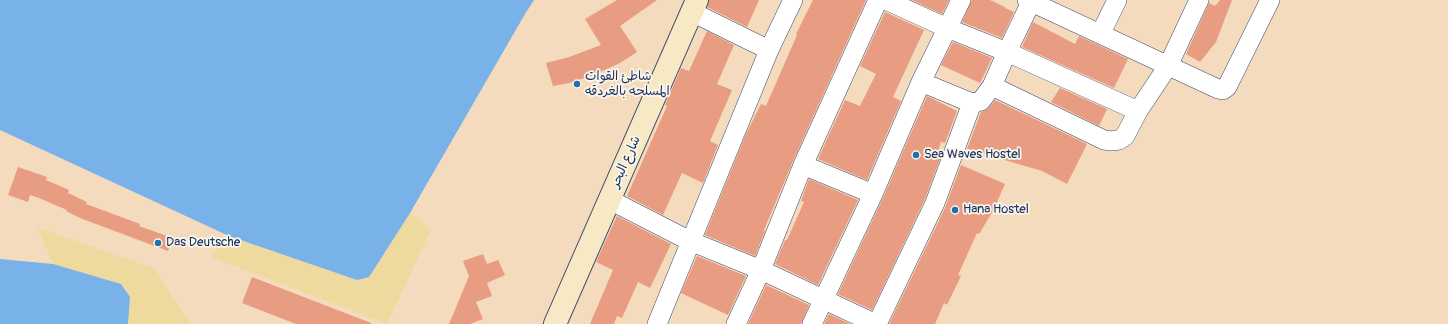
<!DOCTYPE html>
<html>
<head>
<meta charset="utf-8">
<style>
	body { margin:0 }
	canvas { display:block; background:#f4dbbe }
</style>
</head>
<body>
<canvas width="1448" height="324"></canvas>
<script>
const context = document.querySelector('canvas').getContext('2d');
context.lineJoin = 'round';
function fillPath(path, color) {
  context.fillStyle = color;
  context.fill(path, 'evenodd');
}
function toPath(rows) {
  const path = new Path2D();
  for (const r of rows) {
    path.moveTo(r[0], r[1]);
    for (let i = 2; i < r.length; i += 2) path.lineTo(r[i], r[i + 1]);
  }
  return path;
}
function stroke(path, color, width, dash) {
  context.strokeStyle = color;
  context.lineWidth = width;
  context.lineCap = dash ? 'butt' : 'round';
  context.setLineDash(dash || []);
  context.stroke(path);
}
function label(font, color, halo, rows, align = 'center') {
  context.font = font + ' Pangolin,"Playpen Sans Arabic",sans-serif';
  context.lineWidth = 3.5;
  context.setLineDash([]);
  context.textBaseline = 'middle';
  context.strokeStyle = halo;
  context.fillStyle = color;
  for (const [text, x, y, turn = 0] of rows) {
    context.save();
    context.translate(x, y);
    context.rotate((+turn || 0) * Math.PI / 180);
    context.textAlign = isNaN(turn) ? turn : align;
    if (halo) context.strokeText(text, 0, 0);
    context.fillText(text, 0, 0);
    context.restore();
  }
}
const sand = toPath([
	[410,213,431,230,387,324,211,257,229,236,357,280,369,277],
	[37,227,155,269,191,324,128,324,130,297,121,284,53,264]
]);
const water = toPath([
	[0,0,534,0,525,14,410,213,369,277,357,280,229,236,0,130],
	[0,259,53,264,121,284,130,297,128,324,0,324]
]);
const building = toPath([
	[617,0,657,0,620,26,637,52,620,63,596,74,569,83,553,86,546,63,569,57,601,45,585,19],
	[709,0,759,0,747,27,707,7],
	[813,0,866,0,793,161,764,230,765,231,755,256,705,235,746,134,761,104,766,106,797,35,796,34],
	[912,0,949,0,942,14],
	[972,0,990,0,1005,7,1005,8,1014,12,1002,38,962,22],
	[1220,0,1232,0,1216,42,1200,62,1186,54,1209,3,1215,6],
	[885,12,924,30,893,97,901,101,867,180,818,159,845,100,860,106,876,74,860,66],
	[1033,22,1075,44,1079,36,1128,59,1114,88,1022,47],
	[707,31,734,45,717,84,732,90,710,141,718,145,703,183,682,173,663,215,627,196,667,106,665,105,681,68,689,71],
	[953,42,992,58,980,83,941,65],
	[1060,88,1107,109,1099,126,1051,102],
	[927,96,957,111,945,143,941,142,937,154,941,156,925,199,872,310,838,294,883,198],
	[995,100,1087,144,1067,184,1042,171,967,149,981,112,989,108],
	[961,165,1005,184,993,211,979,234,977,233,958,275,961,276,947,305,944,303,935,324,889,324,945,208],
	[18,167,47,177,46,180,69,190,68,193,87,202,86,204,140,224,139,226,173,238,168,251,80,218,66,211,67,210,39,198,30,195,28,202,8,195],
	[809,179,858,200,818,285,775,264,785,240,787,240,804,202,801,201],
	[617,216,671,244,650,288,638,282,622,318,617,316,614,324,590,324,613,270,596,262],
	[483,254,487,264,498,260,505,275,487,283,492,296,476,302,483,319,470,324,449,324,469,276,463,261],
	[697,256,746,276,728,315,681,293],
	[252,277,371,323,371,324,296,324,242,303],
	[766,285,809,305,801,324,748,324],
	[829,314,850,324,824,324]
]);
const street = toPath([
	[961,0,921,82,972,103],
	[1027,0,1218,89,1223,90,1227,87,1270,0],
	[1032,0,1007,52,1138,111],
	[692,12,769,50],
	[1101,33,1117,0],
	[992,86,1104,140,1112,141,1119,140,1125,136,1138,111,1168,66,1199,0],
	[803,165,873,194],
	[610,200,690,241,761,270,876,324],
	[657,324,769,50,793,0],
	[736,324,761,270,803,165,878,0],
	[812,324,873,194,921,82],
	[877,324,935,203,972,103,981,101,992,86,1007,52,947,28,886,0]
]);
const secondary = toPath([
	[555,324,697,0]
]);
const markers = [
	[577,84,4,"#1f6fb2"],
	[916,155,4,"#1f6fb2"],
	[955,210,4,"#1f6fb2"],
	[158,243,4,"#1f6fb2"]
];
const poiNames = [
	["شاطئ القوات",585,77],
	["المسلحه بالغردقه",585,92],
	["Sea Waves Hostel",924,155],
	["Hana Hostel",963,210],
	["Das Deutsche",166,243]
];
const streetNames = [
	["شارع البحر",626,162,-66]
];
fillPath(sand, '#eeda9e');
fillPath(water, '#79b1e9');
fillPath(building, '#e89c81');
stroke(street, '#3c496c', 20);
stroke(secondary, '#3c496c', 24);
stroke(street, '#fff', 19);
stroke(secondary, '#f7e9c3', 22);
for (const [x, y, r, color] of markers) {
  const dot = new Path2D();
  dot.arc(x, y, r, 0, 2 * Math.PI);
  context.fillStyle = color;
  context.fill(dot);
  stroke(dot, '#fbf7ec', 1.5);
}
label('13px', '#1b2f5e', '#fbf7ec', poiNames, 'left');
label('13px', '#1b2f5e', '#fbf7ec', streetNames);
</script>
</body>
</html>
